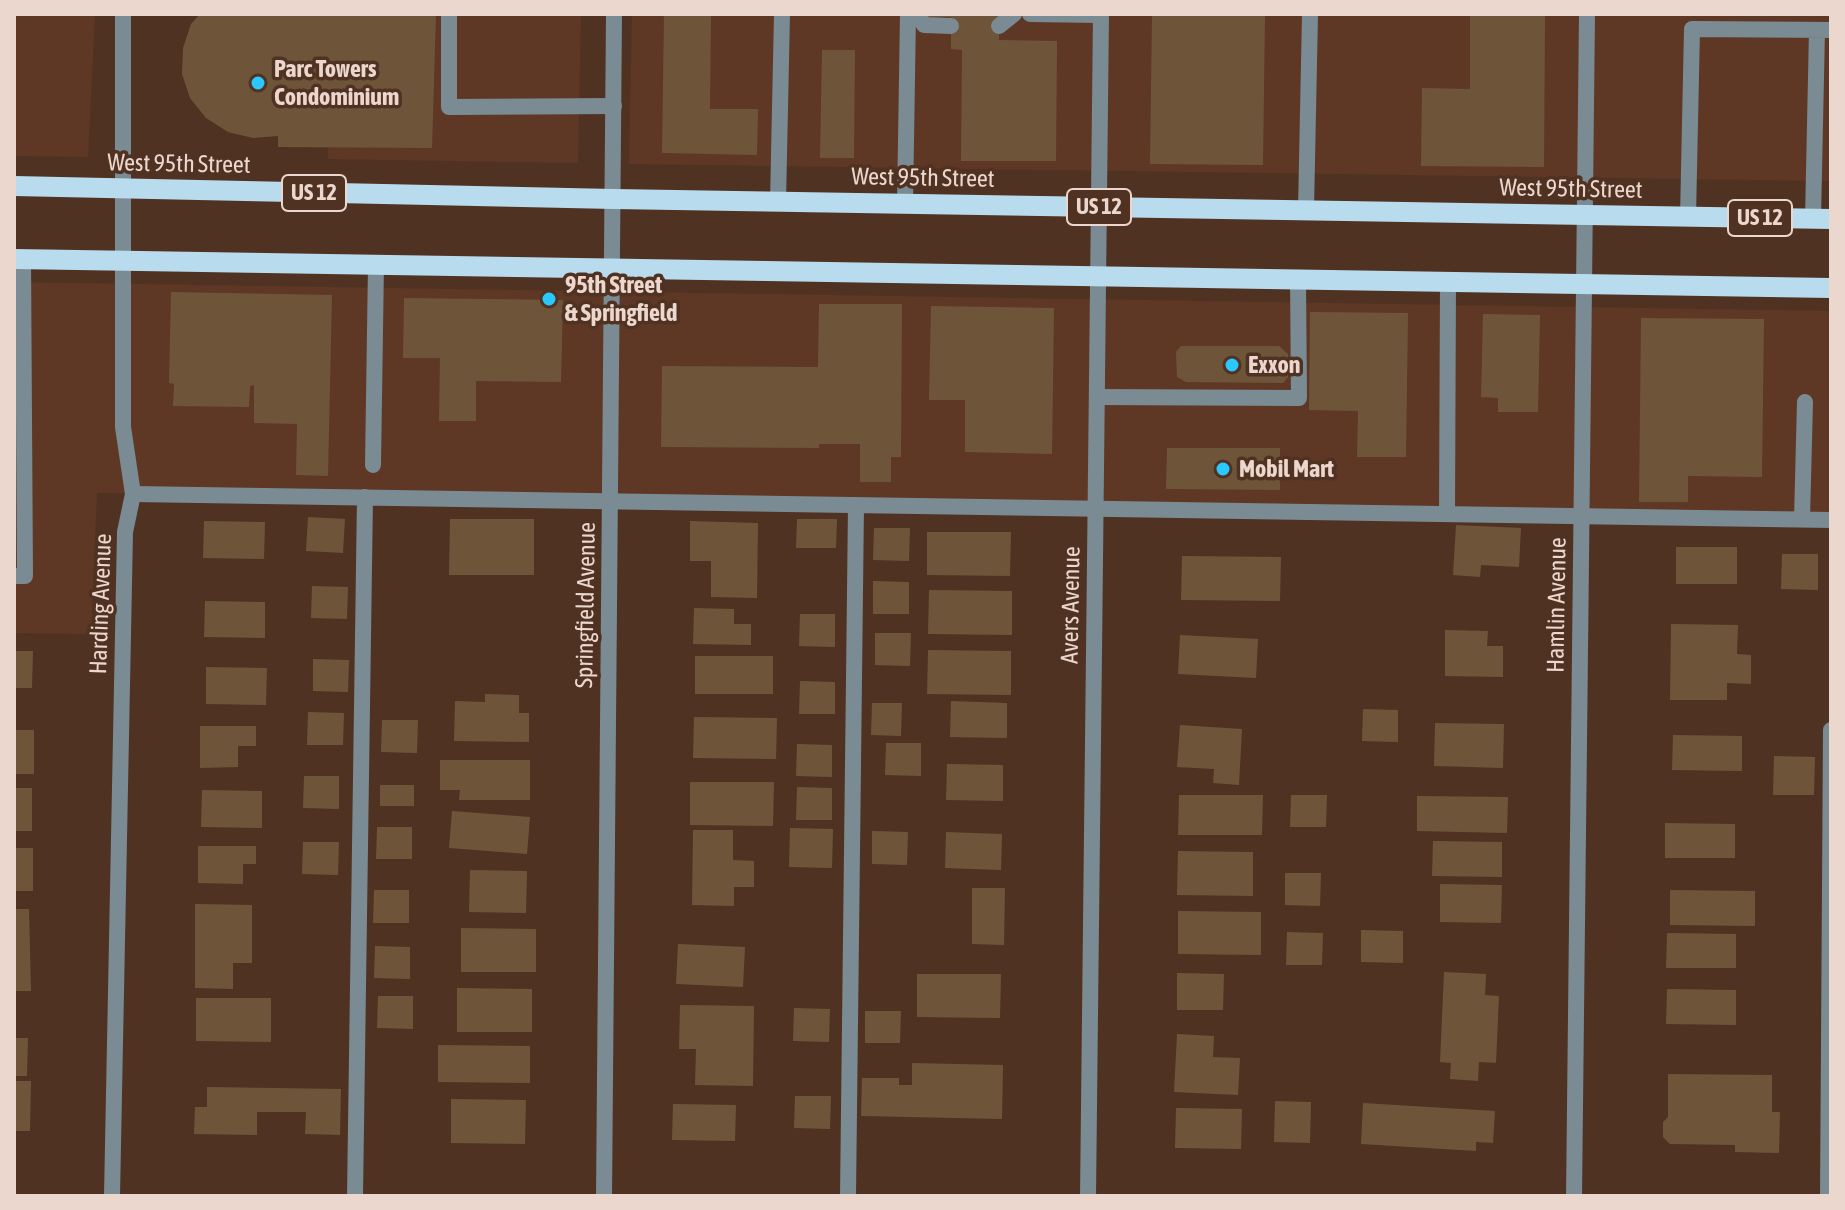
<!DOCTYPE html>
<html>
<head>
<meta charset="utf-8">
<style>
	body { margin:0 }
	#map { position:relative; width:1845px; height:1210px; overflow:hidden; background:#503222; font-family:"Asap Condensed",sans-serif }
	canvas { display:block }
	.frame { position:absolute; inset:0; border:16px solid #ebd7cd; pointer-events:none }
</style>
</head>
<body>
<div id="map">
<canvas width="1845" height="1210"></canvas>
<div class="frame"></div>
</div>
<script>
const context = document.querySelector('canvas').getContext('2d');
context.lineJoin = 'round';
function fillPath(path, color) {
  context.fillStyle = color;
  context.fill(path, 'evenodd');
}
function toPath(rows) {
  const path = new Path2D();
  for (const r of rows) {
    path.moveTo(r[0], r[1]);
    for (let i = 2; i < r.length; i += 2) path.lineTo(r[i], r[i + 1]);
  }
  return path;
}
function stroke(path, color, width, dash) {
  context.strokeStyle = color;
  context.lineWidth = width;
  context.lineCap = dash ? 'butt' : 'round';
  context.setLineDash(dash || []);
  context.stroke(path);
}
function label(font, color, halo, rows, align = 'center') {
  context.font = font + ' "Asap Condensed",sans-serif';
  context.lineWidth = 7;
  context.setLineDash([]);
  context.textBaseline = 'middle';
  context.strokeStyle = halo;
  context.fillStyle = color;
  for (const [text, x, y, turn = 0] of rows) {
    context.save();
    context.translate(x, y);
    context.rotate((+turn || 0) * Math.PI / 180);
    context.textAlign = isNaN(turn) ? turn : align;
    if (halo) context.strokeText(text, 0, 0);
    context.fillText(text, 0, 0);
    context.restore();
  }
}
const built = toPath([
	[14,14,95,14,88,157,14,156],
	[330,14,581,14,578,163,328,159],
	[632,14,1831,14,1831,181,629,164],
	[14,282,1831,311,1831,520,97,493,91,634,14,633]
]);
const building = toPath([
	[200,14,436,14,432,148,278,147,278,136,253,138,228,132,206,118,190,98,182,74,183,48,191,24],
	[664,14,711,14,710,109,758,109,757,155,662,153],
	[926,14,999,14,999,40,1057,41,1056,161,961,161,962,50,951,49,951,17,927,17],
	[1152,14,1265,14,1263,165,1150,164],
	[1470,14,1545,14,1544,167,1421,166,1422,88,1470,89],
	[822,50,855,50,854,158,820,158],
	[171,292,332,295,328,476,296,475,297,424,254,423,254,385,250,386,249,407,173,406,174,384,169,383],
	[404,298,563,300,561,382,476,381,476,421,439,421,440,358,403,358],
	[819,304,902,304,901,457,891,457,891,482,860,482,860,444,819,444,819,448,661,447,662,366,818,367],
	[931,306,1054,308,1052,454,965,452,965,400,929,400],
	[1310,312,1408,313,1406,457,1357,457,1358,411,1309,410],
	[1483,314,1540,315,1538,412,1498,412,1498,398,1481,397],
	[1641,318,1764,319,1762,477,1688,476,1688,502,1639,502],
	[1181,346,1279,346,1288,354,1288,377,1283,383,1186,382,1177,377,1176,352],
	[1167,448,1280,448,1280,490,1166,489],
	[308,517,345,519,343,553,306,551],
	[450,519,534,519,534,575,449,575],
	[797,519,837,519,836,548,796,548],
	[204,521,265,522,264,559,203,558],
	[690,521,758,523,757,598,711,597,711,561,690,561],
	[1456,525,1521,528,1519,567,1481,565,1480,577,1453,575],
	[874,528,910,528,909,561,873,560],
	[927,532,1011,532,1010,576,927,575],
	[1676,547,1737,547,1737,584,1676,584],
	[1782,554,1818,554,1818,590,1781,589],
	[1182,556,1281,557,1280,601,1181,600],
	[873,581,909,582,909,614,873,614],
	[312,586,348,587,347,619,311,618],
	[929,590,1012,591,1012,635,928,634],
	[205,601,265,602,265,638,204,637],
	[694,608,734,609,734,624,751,624,751,645,693,644],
	[800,614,835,614,835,647,799,646],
	[1671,624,1738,625,1737,654,1751,655,1751,684,1727,683,1727,700,1670,700],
	[1445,630,1488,631,1487,646,1503,646,1503,677,1445,676],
	[875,633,911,633,910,666,875,665],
	[1180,635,1258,639,1256,678,1178,674],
	[928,650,1011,651,1011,695,927,694],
	[14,651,33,651,32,688,14,688],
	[695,656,773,656,773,694,695,694],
	[313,659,349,660,348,692,313,691],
	[206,667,267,668,266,705,206,704],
	[800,681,835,682,835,714,799,714],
	[485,694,519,695,519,713,529,713,529,742,454,741,455,701,485,702],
	[951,701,1007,703,1007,738,950,737],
	[872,703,902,703,901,736,871,735],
	[1363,709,1398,710,1398,742,1362,741],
	[308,712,344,713,343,745,307,745],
	[694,717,777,718,776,759,693,758],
	[382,720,418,720,417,753,381,752],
	[1435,723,1504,724,1503,768,1434,766],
	[1180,725,1242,729,1239,785,1213,783,1214,769,1177,767],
	[200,726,256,726,256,746,238,746,238,767,200,768],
	[14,730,34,730,34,774,14,774],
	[1673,735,1742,736,1742,771,1672,770],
	[886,743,921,743,921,776,885,775],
	[797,744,832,745,832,777,796,776],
	[1774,756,1815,757,1814,795,1773,795],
	[440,760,530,760,530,800,459,800,460,790,440,790],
	[947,764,1003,765,1003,801,946,800],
	[304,776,339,776,339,809,303,808],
	[690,782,774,782,773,826,690,825],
	[380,785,414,785,414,806,380,806],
	[797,787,832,788,832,820,796,820],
	[14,788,32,788,32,831,14,831],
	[202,790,262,791,262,828,201,827],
	[1179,795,1263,795,1262,835,1178,835],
	[1291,795,1327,795,1326,827,1290,827],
	[1417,796,1508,797,1507,833,1417,831],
	[452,811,530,817,527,854,449,848],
	[1665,823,1735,824,1735,858,1665,858],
	[377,827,412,827,412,859,376,859],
	[790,828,833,829,832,868,789,867],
	[693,830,733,830,733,860,754,861,754,887,734,887,734,906,692,905],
	[872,831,908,832,907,865,872,864],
	[946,832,1002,834,1001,870,945,868],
	[1433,841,1502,842,1502,877,1432,876],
	[303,842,339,842,338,875,302,874],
	[198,846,256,846,256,864,243,864,243,884,198,883],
	[14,848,33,848,33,891,14,891],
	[1178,851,1253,852,1253,896,1177,895],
	[470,870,527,871,526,913,469,912],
	[1285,873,1321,873,1320,906,1285,905],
	[1440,884,1502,885,1501,923,1440,922],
	[972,888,1005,888,1004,945,972,944],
	[374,890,409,890,409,923,373,923],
	[1670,890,1755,891,1755,926,1670,925],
	[195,904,252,905,252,963,233,963,233,989,195,988],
	[14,909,29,909,31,991,14,991],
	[1178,911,1261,912,1261,955,1178,954],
	[461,928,536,929,536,972,461,972],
	[1361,930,1403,931,1403,963,1361,962],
	[1287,932,1323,933,1322,965,1286,965],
	[1667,933,1736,934,1736,968,1666,968],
	[678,944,745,947,743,987,676,984],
	[375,946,410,947,410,979,374,978],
	[1444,972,1486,974,1485,995,1499,996,1496,1063,1479,1062,1478,1081,1450,1079,1451,1063,1440,1062],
	[1177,973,1224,974,1223,1010,1177,1010],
	[917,974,1001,974,1000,1018,917,1017],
	[457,988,532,989,532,1032,457,1032],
	[1667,989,1736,990,1736,1025,1666,1024],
	[378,996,413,996,413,1029,377,1028],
	[196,998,271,998,271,1042,196,1041],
	[680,1005,754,1006,753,1086,695,1085,696,1049,679,1049],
	[794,1008,830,1009,829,1042,793,1041],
	[865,1011,901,1011,900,1043,865,1043],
	[1177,1034,1214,1036,1213,1057,1240,1058,1238,1095,1174,1092],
	[14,1038,28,1038,27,1076,14,1076],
	[438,1045,530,1046,530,1083,438,1082],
	[912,1063,1003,1065,1002,1119,861,1116,862,1078,899,1078,899,1085,912,1085],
	[1668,1074,1772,1075,1772,1112,1780,1112,1779,1153,1735,1152,1735,1145,1670,1144,1663,1137,1663,1122,1668,1117],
	[14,1081,31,1081,30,1131,14,1131],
	[207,1087,341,1089,340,1135,305,1134,306,1112,257,1112,257,1135,194,1134,195,1107,207,1107],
	[795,1096,831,1096,830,1129,794,1128],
	[451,1099,526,1100,525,1144,451,1143],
	[1275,1101,1311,1102,1310,1143,1274,1142],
	[1363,1103,1495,1111,1493,1143,1476,1142,1476,1151,1361,1144],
	[673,1104,736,1105,735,1141,672,1140],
	[1176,1108,1242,1109,1241,1149,1175,1148]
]);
const lane = toPath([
	[449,14,449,107,614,106],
	[918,14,924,25,951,26],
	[1030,14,1101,15],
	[999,26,1014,14],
	[778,202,782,14],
	[905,204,908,14],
	[1306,210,1310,14],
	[1688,217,1692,29,1831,30],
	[1813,219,1817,30],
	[1097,397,1299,398,1298,279],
	[373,465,376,264],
	[133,494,1831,520],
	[1447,514,1448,282],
	[1802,519,1805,402],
	[14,576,25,576,23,259],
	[355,1196,365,497],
	[848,1196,856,505],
	[1828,1196,1831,730]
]);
const street = toPath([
	[112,1196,125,532,133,494,123,427,123,14],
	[604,1196,614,14],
	[1088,1196,1101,14],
	[1574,1196,1587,14]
]);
const primary = toPath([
	[14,186,614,199,1831,219],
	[14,259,1831,288]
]);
const markers = [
	[258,83,8,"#29c8ff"],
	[549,299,8,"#29c8ff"],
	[1232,365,8,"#29c8ff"],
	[1223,469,8,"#29c8ff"]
];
const shields = [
	[314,193,64],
	[1099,207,64],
	[1760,218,64]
];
const shieldNames = [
	["US 12",314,193],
	["US 12",1099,207],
	["US 12",1760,218]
];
const poiNames = [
	["Parc Towers",274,69],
	["Condominium",274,97],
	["95th Street",565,285],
	["& Springfield",565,313],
	["Exxon",1248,365],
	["Mobil Mart",1239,469]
];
const streetNames = [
	["West 95th Street",179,164,1],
	["West 95th Street",923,178,1],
	["West 95th Street",1571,189,1],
	["Harding Avenue",101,604,-88],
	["Springfield Avenue",586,605,-89],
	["Avers Avenue",1071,605,-89],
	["Hamlin Avenue",1557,605,-89]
];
fillPath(built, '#5e3825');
fillPath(building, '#6e553a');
stroke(lane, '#7a8b93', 16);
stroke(street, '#7a8b93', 16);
stroke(primary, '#b8dced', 20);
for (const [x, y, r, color] of markers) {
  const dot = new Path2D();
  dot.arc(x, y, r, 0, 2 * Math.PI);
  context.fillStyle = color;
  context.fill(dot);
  stroke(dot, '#503222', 3);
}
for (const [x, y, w] of shields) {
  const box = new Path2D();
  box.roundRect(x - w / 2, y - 18, w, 36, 6);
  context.fillStyle = '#503222';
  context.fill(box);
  stroke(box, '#ebd7cd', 2);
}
label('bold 22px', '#ebd7cd', null, shieldNames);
label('bold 24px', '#ebd7cd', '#503222', poiNames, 'left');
label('24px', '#ebd7cd', '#503222', streetNames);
</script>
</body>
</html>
